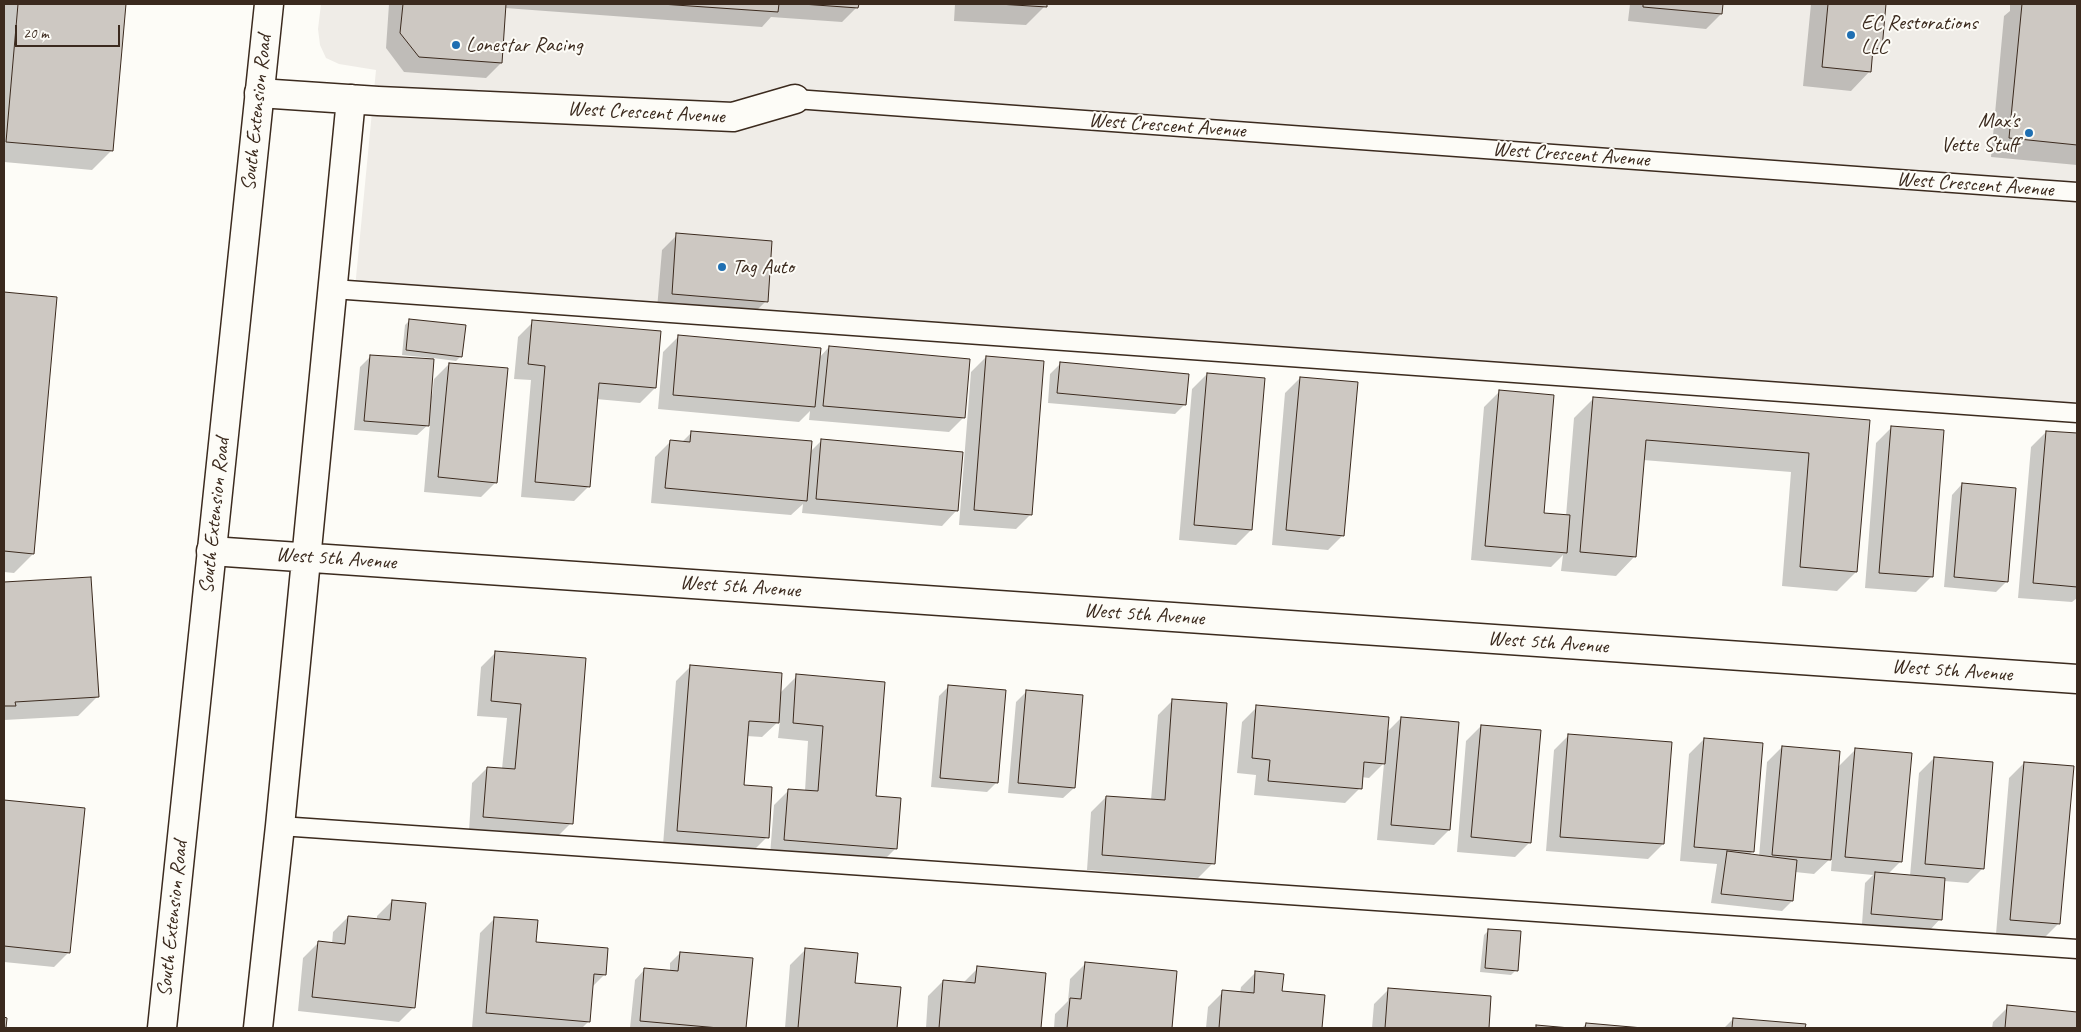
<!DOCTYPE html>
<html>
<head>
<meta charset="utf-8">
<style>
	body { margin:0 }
	#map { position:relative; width:2081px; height:1032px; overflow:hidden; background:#fdfcf7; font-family:Caveat,sans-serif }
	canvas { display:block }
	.frame { position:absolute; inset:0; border:5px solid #3b2a1e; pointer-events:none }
	.scale { position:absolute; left:15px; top:25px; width:105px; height:22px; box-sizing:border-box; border:2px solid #3b2a1e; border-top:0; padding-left:6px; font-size:15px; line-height:18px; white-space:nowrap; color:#3b2a1e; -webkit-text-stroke:4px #fdfcf7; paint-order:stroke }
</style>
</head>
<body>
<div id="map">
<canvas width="2081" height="1032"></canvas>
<div class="frame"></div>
<div class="scale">20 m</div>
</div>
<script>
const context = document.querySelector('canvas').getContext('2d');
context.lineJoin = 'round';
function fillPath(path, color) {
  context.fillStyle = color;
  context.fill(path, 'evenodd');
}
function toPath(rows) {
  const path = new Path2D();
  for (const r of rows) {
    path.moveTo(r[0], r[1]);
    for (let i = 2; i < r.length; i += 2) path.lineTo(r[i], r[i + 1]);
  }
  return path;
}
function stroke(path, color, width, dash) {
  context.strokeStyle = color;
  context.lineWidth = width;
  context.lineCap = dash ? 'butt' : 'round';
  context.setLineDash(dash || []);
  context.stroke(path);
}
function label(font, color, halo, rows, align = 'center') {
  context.font = font + ' Caveat,sans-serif';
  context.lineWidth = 4;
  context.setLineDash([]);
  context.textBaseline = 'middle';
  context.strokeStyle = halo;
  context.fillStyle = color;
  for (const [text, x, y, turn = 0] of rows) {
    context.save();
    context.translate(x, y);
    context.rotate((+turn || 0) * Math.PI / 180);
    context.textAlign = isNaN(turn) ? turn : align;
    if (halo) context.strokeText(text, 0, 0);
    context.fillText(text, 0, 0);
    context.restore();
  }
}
const built = toPath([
	[321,4,2077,4,2077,404,355,288,376,70,339,64,326,58,320,45,318,29]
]);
const shadow = toPath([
	[4,4,124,4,112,150,92,170,4,162],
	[389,4,857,4,857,7,842,22,771,17,762,27,505,8,501,63,486,78,404,72,386,48],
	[955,4,1046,4,1045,6,1026,25,954,21],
	[1630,4,1722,4,1721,14,1706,29,1628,21],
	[1811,4,1885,4,1880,48,1871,57,1870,71,1851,91,1803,86],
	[2010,4,2077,4,2077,165,1991,157,2004,16,2010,11],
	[677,235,766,301,751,316,657,309,662,250],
	[4,293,55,298,33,554,14,573,4,572],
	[410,320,461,356,456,361,433,358,430,395,432,396,434,379,449,364,496,482,481,497,424,492,430,423,417,435,354,430,360,367,370,357,432,360,432,358,402,355,405,325],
	[533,322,655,388,640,403,596,399,589,486,574,501,521,497,531,380,514,379,518,337],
	[678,337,819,358,829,347,964,417,949,432,809,420,810,411,799,422,658,409,663,352],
	[986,357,1031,514,1016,529,959,525,971,372],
	[1060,364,1185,404,1175,414,1048,403,1050,374],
	[1207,374,1251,530,1236,545,1179,540,1192,389],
	[1300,378,1343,535,1328,550,1272,545,1285,393],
	[1499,392,1543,514,1566,516,1574,418,1593,399,1868,421,1856,572,1837,591,1782,586,1791,472,1643,460,1635,556,1616,576,1561,571,1563,555,1551,567,1471,560,1484,407],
	[1891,428,1931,577,1916,592,1865,588,1876,443],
	[692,432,810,452,822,440,957,510,942,526,802,513,803,504,791,515,651,503,655,457,670,442,681,443],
	[2046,432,2077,435,2077,598,2072,602,2018,598,2031,447],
	[1962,484,2007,581,1996,592,1944,587,1952,495],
	[90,578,97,697,78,716,4,720,4,584],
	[496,652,585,659,571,823,556,838,469,831,472,783,487,768,502,769,507,718,477,716,481,667],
	[691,666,780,693,797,676,875,798,896,848,881,863,770,855,774,805,789,790,805,791,808,741,778,738,780,720,762,737,746,736,743,786,767,837,752,852,663,845,676,681],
	[949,686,997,782,987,792,931,787,939,696],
	[1026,692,1074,788,1063,798,1008,793,1016,702],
	[1173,700,1213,863,1198,878,1087,870,1091,812,1106,797,1151,800,1158,715],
	[1257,707,1386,733,1401,718,1449,830,1434,845,1377,840,1384,763,1369,778,1361,777,1360,788,1345,803,1254,795,1256,775,1237,773,1242,722],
	[1481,726,1530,842,1515,857,1457,852,1466,741],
	[1569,735,1663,844,1648,859,1546,851,1554,750],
	[1704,739,1753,851,1749,855,1759,857,1767,762,1782,747,1838,767,1855,750,1901,861,1888,874,1910,876,1919,773,1934,758,1983,868,1968,883,1944,881,1940,919,1930,930,1862,924,1865,883,1873,875,1831,871,1832,857,1814,874,1795,872,1792,901,1782,911,1711,903,1717,864,1680,861,1689,754],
	[2024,763,2059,923,2044,938,1996,934,2009,778],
	[4,801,84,809,69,952,54,967,4,962],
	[392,901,414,1007,399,1022,298,1011,303,958,318,943,332,944,333,932,348,917,377,920,377,916],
	[495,918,535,943,605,974,592,987,589,1021,582,1028,472,1028,480,933],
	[1489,930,1516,970,1511,975,1480,972,1484,935],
	[805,950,854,984,900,988,896,1028,785,1028,790,965],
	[680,953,751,959,745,1028,630,1028,635,980,645,969,670,972,670,963],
	[1085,964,1176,972,1171,1028,1054,1028,1055,1014,1068,1001,1070,979],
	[978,968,1045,974,1040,1028,926,1028,928,996,943,981,963,983],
	[1256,972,1281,993,1324,996,1321,1028,1206,1028,1208,1007,1223,992,1240,993,1241,987],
	[1389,989,1490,997,1488,1028,1372,1028,1374,1004],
	[2008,1007,2077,1013,2077,1028,1992,1028,1993,1022],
	[1733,1019,1804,1026,1804,1028,1724,1028],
	[1586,1024,1629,1028,1582,1028]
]);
const building = toPath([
	[18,4,126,4,113,151,6,142,18,4],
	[403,4,506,4,502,63,419,57,400,33,403,4],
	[661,4,779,4,778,12,661,4],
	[802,4,859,4,858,8,802,4],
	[998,4,1047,4,1047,7,998,4],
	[1643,4,1723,4,1722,14,1643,7,1643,4],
	[1828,4,1886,4,1882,49,1873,48,1871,72,1822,67,1828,4],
	[2022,4,2077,4,2077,145,2009,138,2022,4],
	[676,233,772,241,768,302,672,294,676,233],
	[4,292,57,297,34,554,4,551,4,292],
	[409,319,466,325,462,357,406,350,409,319],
	[532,320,661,331,656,388,599,383,590,487,535,482,545,366,528,364,532,320],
	[678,335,821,348,815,407,673,395,678,335],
	[829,346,970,359,965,418,823,406,829,346],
	[370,355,434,359,429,426,364,421,370,355],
	[986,356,1044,361,1032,515,974,510,986,356],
	[1060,362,1189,374,1186,405,1057,393,1060,362],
	[449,363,508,368,497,483,438,477,449,363],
	[1207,373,1265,378,1252,530,1194,525,1207,373],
	[1300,377,1358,382,1344,536,1286,530,1300,377],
	[1499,390,1554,395,1544,513,1570,515,1567,553,1485,546,1499,390],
	[1593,397,1870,420,1857,572,1800,567,1809,453,1646,440,1636,557,1580,552,1593,397],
	[1891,426,1944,430,1933,577,1879,573,1891,426],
	[691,431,812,441,807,501,665,488,670,440,690,442,691,431],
	[2046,431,2077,433,2077,587,2033,583,2046,431],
	[821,439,963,452,958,511,816,499,821,439],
	[1962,483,2016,488,2008,582,1954,577,1962,483],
	[91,577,99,697,15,702,16,706,4,706,4,582,91,577],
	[495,651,586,658,573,824,483,817,487,767,515,769,521,704,491,701,495,651],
	[690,665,782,673,779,723,749,721,744,785,772,787,769,838,677,831,690,665],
	[796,674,885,682,876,796,901,798,897,849,784,840,788,789,818,791,823,726,793,723,796,674],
	[948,685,1006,690,998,783,940,778,948,685],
	[1026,690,1083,695,1075,788,1018,783,1026,690],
	[1172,699,1227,703,1215,864,1102,855,1106,796,1165,800,1172,699],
	[1256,705,1389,717,1385,764,1364,762,1362,789,1268,781,1270,760,1252,758,1256,705],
	[1401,717,1459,722,1450,830,1391,825,1401,717],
	[1481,725,1541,730,1531,843,1471,837,1481,725],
	[1568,734,1672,742,1664,844,1560,837,1568,734],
	[1704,738,1763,743,1754,852,1694,847,1704,738],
	[1782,746,1840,751,1831,860,1772,855,1782,746],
	[1855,748,1912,753,1902,862,1845,857,1855,748],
	[1934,757,1993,762,1984,869,1925,864,1934,757],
	[2024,762,2074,766,2060,924,2010,920,2024,762],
	[4,800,85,808,70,953,4,946,4,800],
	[1727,851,1797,860,1793,901,1721,894,1727,851],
	[1875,872,1945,878,1942,920,1871,914,1875,872],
	[392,900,426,903,415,1008,312,997,318,941,345,944,348,916,390,920,392,900],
	[494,917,538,920,536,942,608,948,606,975,594,974,590,1022,486,1013,494,917],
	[1488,929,1521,931,1518,971,1485,968,1488,929],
	[805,948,858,953,855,983,901,987,897,1028,798,1028,805,948],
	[680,952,753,958,746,1028,719,1028,640,1021,644,968,678,971,680,952],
	[1085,962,1177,971,1172,1028,1067,1028,1070,998,1081,999,1085,962],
	[977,966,1046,973,1041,1028,939,1028,943,980,975,983,977,966],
	[1255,971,1284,974,1282,991,1325,995,1322,1028,1219,1028,1222,990,1254,993,1255,971],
	[1388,988,1491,996,1489,1028,1385,1028,1388,988],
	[2007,1005,2077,1012,2077,1028,2005,1028,2007,1005],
	[4,1017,7,1018,6,1028,4,1028,4,1017],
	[1733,1018,1806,1024,1805,1028,1732,1028,1733,1018],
	[1586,1023,1643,1028,1585,1028,1586,1023],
	[1536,1025,1570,1028,1536,1028,1536,1025]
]);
const lane = toPath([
	[795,99,2077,192],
	[333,289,2077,413],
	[280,826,2077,949]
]);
const street = toPath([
	[259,93,378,101,733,117,795,99],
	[211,551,2077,679],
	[258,1028,280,826,351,99]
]);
const secondary = toPath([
	[162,1028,269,4]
]);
const markers = [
	[1851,35,5,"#1f6fb2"],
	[456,45,5,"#1f6fb2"],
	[2029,133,5,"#1f6fb2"],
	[722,267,5,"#1f6fb2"]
];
const poiNames = [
	["EC Restorations",1861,23],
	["LLC",1861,47],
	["Lonestar Racing",466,45],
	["Max's",2019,121,"right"],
	["Vette Stuff",2019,145,"right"],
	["Tag Auto",732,267]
];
const streetNames = [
	["South Extension Road",257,113,-84],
	["West Crescent Avenue",646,113,3],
	["West Crescent Avenue",1167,126,4],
	["West Crescent Avenue",1571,155,4],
	["West Crescent Avenue",1975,185,4],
	["South Extension Road",215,516,-84],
	["West 5th Avenue",336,559,4],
	["West 5th Avenue",740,587,4],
	["West 5th Avenue",1144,615,4],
	["West 5th Avenue",1548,643,4],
	["West 5th Avenue",1952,671,4],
	["South Extension Road",173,919,-84]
];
fillPath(built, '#efece7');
fillPath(shadow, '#0003');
fillPath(building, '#cdc8c2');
stroke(building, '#3b2a1e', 1);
stroke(lane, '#3b2a1e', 21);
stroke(street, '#3b2a1e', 31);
stroke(secondary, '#3b2a1e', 31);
stroke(lane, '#fdfcf7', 18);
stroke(street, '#fdfcf7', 28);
stroke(secondary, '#fdfcf7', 28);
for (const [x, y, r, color] of markers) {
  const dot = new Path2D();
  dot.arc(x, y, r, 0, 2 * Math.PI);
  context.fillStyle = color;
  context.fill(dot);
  stroke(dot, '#fdfcf7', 2);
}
label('21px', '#3b2a1e', '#fdfcf7', poiNames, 'left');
label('21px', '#3b2a1e', '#fdfcf7', streetNames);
</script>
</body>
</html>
